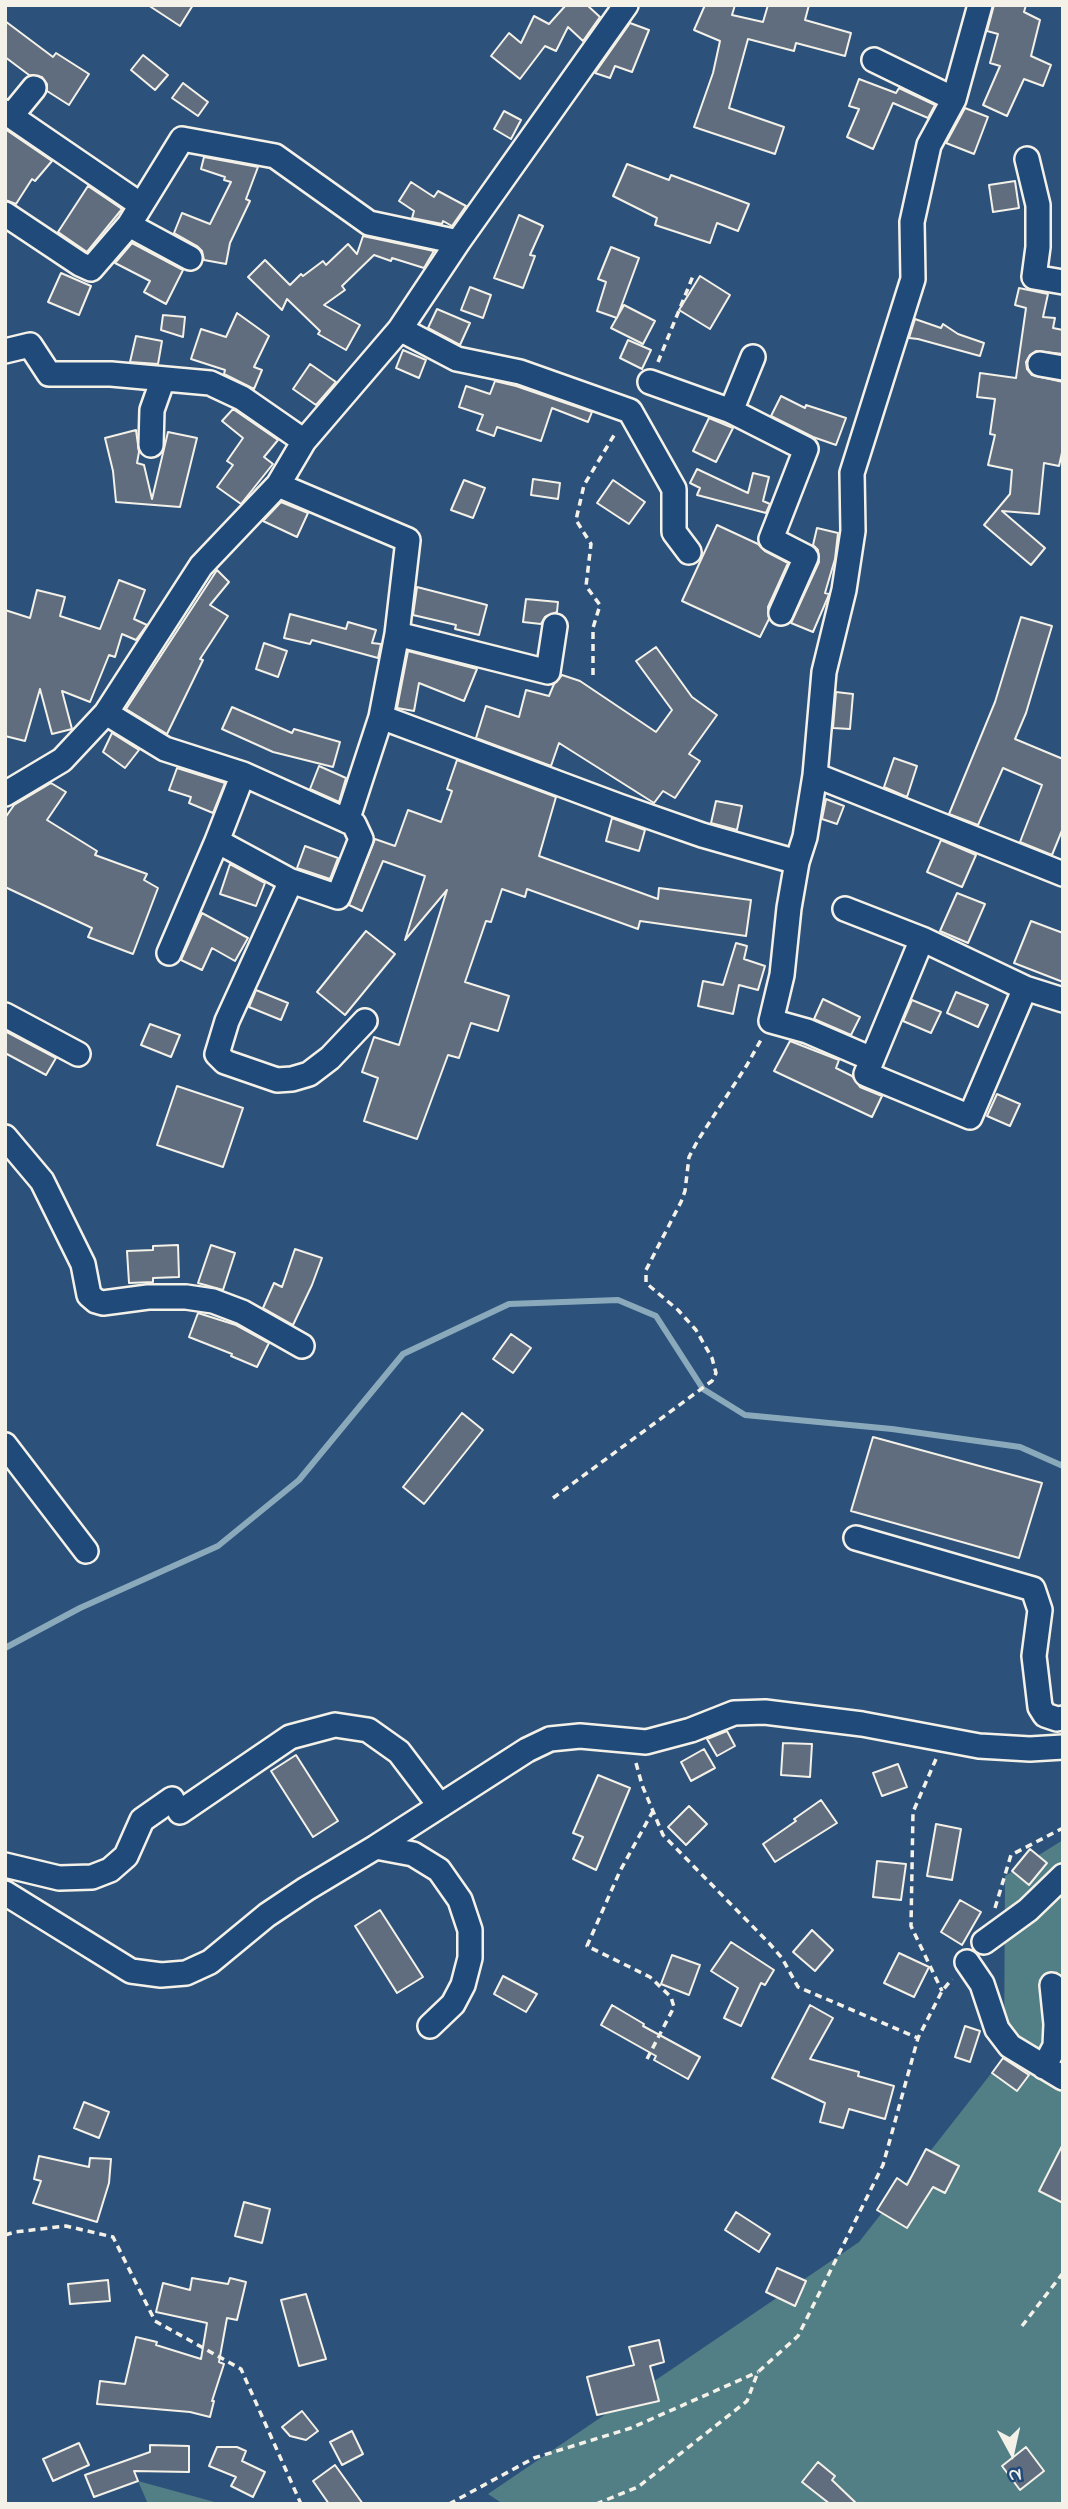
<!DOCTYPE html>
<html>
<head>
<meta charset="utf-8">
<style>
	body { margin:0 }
	#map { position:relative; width:1068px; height:2509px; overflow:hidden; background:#2c517b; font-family:"Indie Flower",sans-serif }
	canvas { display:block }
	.frame { position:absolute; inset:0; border:7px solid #f4f1e8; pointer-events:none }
	.north { position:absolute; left:977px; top:2418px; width:70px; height:70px; -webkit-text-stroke:5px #1f4a7a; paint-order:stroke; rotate:172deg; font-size:19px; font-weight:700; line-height:28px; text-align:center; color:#f4f1e8 }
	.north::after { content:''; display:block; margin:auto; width:24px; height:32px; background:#f4f1e8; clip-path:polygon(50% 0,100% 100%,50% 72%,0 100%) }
</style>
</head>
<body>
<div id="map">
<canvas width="1068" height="2509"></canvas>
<div class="frame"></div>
<div class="north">N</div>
</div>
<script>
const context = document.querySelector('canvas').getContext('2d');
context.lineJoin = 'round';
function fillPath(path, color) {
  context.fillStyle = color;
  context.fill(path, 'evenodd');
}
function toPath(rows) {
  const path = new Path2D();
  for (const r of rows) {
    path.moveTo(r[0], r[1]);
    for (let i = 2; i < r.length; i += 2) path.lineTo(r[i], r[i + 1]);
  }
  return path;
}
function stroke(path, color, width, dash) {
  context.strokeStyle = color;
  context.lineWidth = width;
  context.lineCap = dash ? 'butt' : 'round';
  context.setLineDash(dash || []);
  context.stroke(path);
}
const green = toPath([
	[1063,1840,1063,2504,503,2504,488,2494,859,2242,1004,2057,1005,1876],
	[138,2481,222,2504,148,2504]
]);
const stream = toPath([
	[5,1648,80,1608,218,1546,299,1480,403,1354,509,1304,618,1300,656,1316,703,1389,745,1415,892,1429,1020,1447,1063,1466]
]);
const building = toPath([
	[148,5,193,5,180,26,148,5],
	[566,5,587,5,600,17,583,41,568,27,556,51,545,46,520,79,491,56,509,33,521,43,534,16,549,24,566,5],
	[705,5,735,5,732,15,763,22,768,5,809,5,805,20,851,33,845,56,796,43,794,51,748,39,729,108,784,127,775,154,694,127,713,73,720,41,694,30,705,5],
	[994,5,1026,5,1024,12,1040,20,1031,56,1051,65,1043,86,1024,79,1007,116,983,105,1000,66,990,63,998,34,987,31,994,5],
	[5,21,53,57,56,53,89,74,69,105,47,91,47,84,42,77,29,75,5,57,5,21],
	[630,23,649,30,632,72,615,66,610,78,595,73,630,23],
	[143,55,168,75,155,90,131,70,143,55],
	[859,79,896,93,899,88,935,105,928,118,893,103,873,149,847,137,859,109,849,106,859,79],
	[183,83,208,102,198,116,172,98,183,83],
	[965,108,988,117,974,154,946,143,965,108],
	[504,111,521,120,511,139,494,129,504,111],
	[5,129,52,161,35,181,32,179,16,204,5,200,5,129],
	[204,157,258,167,246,199,250,201,230,243,226,264,204,260,202,251,197,246,174,233,182,213,210,224,231,182,224,180,225,177,201,169,204,157],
	[627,164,669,180,671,175,749,204,738,231,717,223,710,243,655,225,657,218,613,196,627,164],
	[1015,181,1019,208,993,212,989,185,1015,181],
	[411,182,434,197,438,191,466,206,452,226,443,221,442,224,412,218,414,211,399,201,411,182],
	[88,186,122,209,87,252,58,232,88,186],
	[519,215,543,226,530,255,535,256,523,288,494,278,519,215],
	[363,236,434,251,424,268,392,258,391,261,374,255,342,286,345,290,324,305,360,325,346,350,318,334,320,331,287,299,282,310,248,277,265,260,290,285,301,274,303,276,323,261,326,265,348,244,357,254,363,236],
	[132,243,183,270,166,304,144,292,150,281,115,263,132,243],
	[611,247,639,258,617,318,597,311,606,282,598,279,611,247],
	[61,273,91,286,79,315,48,302,61,273],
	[700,276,730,295,710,329,679,310,700,276],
	[470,287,491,295,483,318,461,310,470,287],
	[1019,288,1048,294,1043,317,1055,318,1053,328,1063,330,1063,354,1036,351,1030,355,1026,362,1027,369,1032,375,1063,382,1063,448,1059,466,1044,463,1039,514,1002,511,1045,548,1031,565,984,525,1010,494,1012,470,988,465,995,435,990,434,995,399,977,397,980,373,1016,378,1026,308,1015,305,1019,288],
	[624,305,655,321,643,344,611,328,624,305],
	[437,309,470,323,460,345,428,328,437,309],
	[237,313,269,336,254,367,262,370,254,389,224,374,225,370,191,359,201,329,226,337,237,313],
	[163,315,185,317,183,337,161,330,163,315],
	[915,319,941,328,943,324,958,334,984,343,980,356,918,339,909,338,915,319],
	[136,336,162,341,158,364,130,362,136,336],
	[628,340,651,350,642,369,620,358,628,340],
	[403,350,426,360,419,378,396,368,403,350],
	[310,364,336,382,316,405,293,389,310,364],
	[495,381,516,386,592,412,588,422,552,408,541,441,497,427,494,436,477,430,483,415,459,407,466,386,490,394,495,381],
	[781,396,805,408,806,405,846,418,836,445,813,437,771,416,781,396],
	[233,409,278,440,264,457,273,464,241,504,217,487,233,465,227,461,243,438,222,421,233,409],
	[709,418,733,428,716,462,693,451,709,418],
	[136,430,139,452,137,463,144,465,152,499,168,432,197,438,180,507,116,502,113,471,105,438,136,430],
	[697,469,748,493,753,473,769,477,763,501,770,504,766,513,697,495,700,488,690,483,697,469],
	[533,479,560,483,558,499,531,495,533,479],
	[464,480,485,488,473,518,451,510,464,480],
	[613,480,645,502,629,524,597,503,613,480],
	[281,502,308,513,297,537,263,521,281,502],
	[717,525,758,544,765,551,788,563,768,607,769,619,760,637,682,601,717,525],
	[817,528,838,533,835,559,825,593,829,594,828,597,813,632,791,623,819,562,818,550,813,545,817,528],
	[217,570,229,582,210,605,228,616,200,659,203,660,167,734,126,709,217,570],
	[119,580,145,590,134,619,147,625,136,640,122,634,115,657,109,655,90,702,62,691,72,729,52,734,40,689,25,741,5,736,5,610,30,618,37,590,65,597,60,616,100,629,119,580],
	[417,587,487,605,479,635,455,629,456,625,413,615,417,587],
	[526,599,558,602,557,612,545,617,541,624,523,622,526,599],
	[290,614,346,629,348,622,376,630,372,643,381,644,378,658,312,640,310,644,284,638,290,614],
	[1021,617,1052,626,1026,713,1015,739,1063,759,1063,828,1052,855,1020,842,1042,785,1003,768,978,825,949,814,995,702,1021,617],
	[264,643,287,651,278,677,256,669,264,643],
	[656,647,692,697,717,715,689,754,700,761,675,798,663,791,654,803,559,743,551,766,476,738,486,706,519,717,526,690,549,696,554,684,562,675,580,681,656,732,672,710,636,661,656,647],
	[408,651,477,669,464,701,419,683,414,711,397,708,408,651],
	[836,692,853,694,850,729,833,728,836,692],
	[232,707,292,733,294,729,340,742,333,767,273,752,222,729,232,707],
	[112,733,139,750,125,768,103,752,112,733],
	[894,758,917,766,907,797,884,787,894,758],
	[457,760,556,797,539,856,658,899,659,888,751,900,746,936,640,921,638,929,527,889,525,897,502,889,491,922,486,921,465,982,509,996,498,1031,471,1023,459,1058,448,1055,417,1139,364,1121,378,1078,362,1072,374,1037,399,1045,447,890,405,940,425,876,383,861,362,911,349,905,375,839,395,846,408,810,441,822,452,791,447,789,457,760],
	[319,766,346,778,339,802,310,789,319,766],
	[177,768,225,783,213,813,189,803,191,797,169,790,177,768],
	[51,783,66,792,47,820,97,851,95,855,147,874,144,880,158,888,133,954,88,937,92,928,5,887,5,818,14,805,51,783],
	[826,799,844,806,837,824,822,819,826,799],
	[716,801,742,806,737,830,711,823,716,801],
	[612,818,645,830,639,851,606,841,612,818],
	[941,840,976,855,962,887,927,872,941,840],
	[305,846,338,858,330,879,297,868,305,846],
	[230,864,265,883,256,906,220,894,230,864],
	[957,893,985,904,968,943,940,931,957,893],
	[202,913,248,938,235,961,212,948,202,970,181,960,202,913],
	[1031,921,1063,933,1063,982,1014,963,1031,921],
	[366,931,395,954,345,1015,317,992,366,931],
	[736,943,747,946,744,959,765,966,758,990,739,985,733,1014,698,1006,703,981,723,985,736,943],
	[256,990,288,1003,281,1020,249,1007,256,990],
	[956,992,988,1005,978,1027,947,1013,956,992],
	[823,999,860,1017,851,1035,814,1019,823,999],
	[912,1000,941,1012,931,1033,903,1021,912,1000],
	[150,1024,180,1035,171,1057,141,1045,150,1024],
	[5,1031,56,1058,46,1075,5,1053,5,1031],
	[790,1041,839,1060,836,1068,852,1076,860,1087,882,1096,872,1117,774,1071,790,1041],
	[177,1086,243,1108,223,1167,157,1145,177,1086],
	[997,1094,1020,1104,1010,1126,987,1116,997,1094],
	[178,1245,179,1277,153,1278,153,1282,129,1283,127,1251,153,1250,153,1246,178,1245],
	[211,1245,235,1253,223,1290,198,1283,211,1245],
	[295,1249,322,1258,312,1285,293,1325,263,1308,274,1283,282,1287,295,1249],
	[198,1313,236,1325,269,1343,257,1367,231,1356,232,1354,189,1337,198,1313],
	[511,1334,531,1348,513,1373,493,1359,511,1334],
	[462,1413,483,1430,424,1504,403,1487,462,1413],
	[873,1437,1042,1483,1019,1558,851,1511,873,1437],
	[727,1731,735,1746,717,1756,707,1739,727,1731],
	[783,1743,812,1744,810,1777,781,1775,783,1743],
	[704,1749,715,1768,691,1781,681,1762,704,1749],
	[296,1755,338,1821,313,1837,271,1771,296,1755],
	[898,1764,907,1787,882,1796,873,1773,898,1764],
	[598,1775,630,1788,596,1870,573,1859,583,1837,573,1833,598,1775],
	[821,1800,837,1823,775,1862,763,1844,796,1821,794,1819,821,1800],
	[689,1806,707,1824,686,1845,668,1827,689,1806],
	[936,1824,961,1829,952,1880,927,1876,936,1824],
	[1030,1849,1047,1863,1029,1885,1012,1871,1030,1849],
	[877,1861,906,1864,901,1900,873,1897,877,1861],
	[960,1900,981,1912,962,1945,941,1932,960,1900],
	[380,1910,423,1977,397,1993,355,1926,380,1910],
	[812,1930,833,1950,815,1971,793,1952,812,1930],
	[731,1942,774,1970,765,1985,761,1983,741,2026,724,2018,738,1988,711,1971,731,1942],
	[899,1953,929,1967,914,1997,884,1983,899,1953],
	[672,1955,700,1965,689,1995,661,1984,672,1955],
	[503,1976,537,1994,526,2012,494,1994,503,1976],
	[612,2005,644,2024,643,2026,700,2057,688,2079,654,2060,656,2056,601,2025,612,2005],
	[810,2005,833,2018,810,2059,859,2072,858,2076,894,2086,885,2119,849,2109,843,2128,820,2122,825,2103,772,2078,810,2005],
	[965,2026,980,2031,970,2062,955,2057,965,2026],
	[1003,2058,1029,2075,1017,2091,992,2073,1003,2058],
	[84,2102,109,2112,99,2138,74,2128,84,2102],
	[1063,2144,1063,2203,1039,2191,1063,2144],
	[926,2149,959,2166,945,2193,933,2187,907,2228,877,2210,897,2178,907,2185,926,2149],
	[39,2156,89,2167,90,2158,111,2159,109,2183,97,2222,33,2203,41,2181,34,2179,39,2156],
	[244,2202,270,2209,262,2243,235,2236,244,2202],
	[736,2212,770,2234,759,2252,725,2230,736,2212],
	[777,2268,806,2281,795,2306,766,2292,777,2268],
	[192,2278,228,2284,230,2278,246,2282,237,2320,227,2318,219,2362,224,2364,212,2401,214,2401,210,2417,190,2412,97,2404,100,2381,125,2384,136,2337,157,2342,156,2345,201,2359,207,2323,156,2312,163,2283,190,2290,192,2278],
	[108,2280,110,2301,70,2304,68,2284,108,2280],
	[306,2294,326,2359,299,2366,281,2300,306,2294],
	[659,2340,664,2362,650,2366,659,2401,597,2415,587,2377,634,2365,629,2347,659,2340],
	[302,2411,318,2431,306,2440,290,2436,282,2427,302,2411],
	[352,2431,363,2454,342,2465,330,2442,352,2431],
	[79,2443,89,2465,53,2481,43,2459,79,2443],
	[150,2445,189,2446,189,2472,134,2471,138,2481,94,2497,85,2475,150,2452,150,2445],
	[217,2447,237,2447,246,2451,242,2461,265,2472,253,2497,231,2486,236,2477,209,2466,217,2447],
	[1026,2447,1044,2471,1020,2490,1002,2466,1026,2447],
	[818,2462,835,2476,832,2480,857,2504,830,2504,802,2482,818,2462],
	[335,2465,363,2504,329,2504,313,2481,335,2465]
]);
const path = toPath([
	[658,362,693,276],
	[593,675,593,628,600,605,586,586,591,544,576,520,584,485,616,432],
	[553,1498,712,1381,716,1373,712,1358,696,1330,678,1310,646,1283,646,1270,681,1202,685,1191,689,1157,698,1140,747,1065,762,1038],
	[936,1759,913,1812,911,1926,942,1991],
	[636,1763,642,1785,663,1835,769,1943,782,1958,798,1987,918,2038],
	[995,1908,1011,1855,1063,1828],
	[647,2059,674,2007,671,1997,650,1977,587,1946,620,1871,653,1811],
	[5,2235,15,2232,66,2226,113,2237,155,2321,241,2369,301,2504],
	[1022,2326,1063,2273],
	[449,2504,534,2458,631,2428,758,2372],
	[596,2504,638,2487,747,2401,758,2372,798,2336,883,2165,918,2038,942,1991,952,1979]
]);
const minor = toPath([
	[874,60,954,99],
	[5,112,141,205],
	[11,116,34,88],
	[1027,159,1038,205,1038,247,1034,277,1063,282],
	[5,214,80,264,91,269,129,225,182,139,275,156,369,223,458,242],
	[129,225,190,258],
	[400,329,457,359,520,372,630,411,674,489,674,532,689,552],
	[5,351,30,345,49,374,111,374,210,383,242,398,304,441],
	[1040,364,1063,368],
	[650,382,731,411,806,449,771,539,806,557,781,613],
	[731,411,753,357],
	[151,445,152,410,163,379],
	[278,485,408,540,397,634,381,717,619,806,702,835,797,862],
	[397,634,548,672,555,626],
	[106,713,165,749,243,774,354,824,361,839,338,897,291,881,217,841,169,953],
	[815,775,1063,874],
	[5,794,62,760,106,713,201,566,278,485,304,441,400,329,458,242,626,5],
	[347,821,381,717],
	[217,841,243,774],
	[291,881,227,1021,217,1054,225,1062,277,1080,292,1079,309,1074,330,1058,365,1021],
	[845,909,922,939,1025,988,1063,1000],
	[922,939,866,1074,970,1117,1025,988],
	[5,1015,78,1054],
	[872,1059,807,1031,771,1021,782,975,789,908,797,862,805,837,815,775,824,672,844,590,853,531,852,473,913,279,912,222,929,145,954,99,980,5],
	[5,1137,42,1181,83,1264,89,1295,96,1301,103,1303,148,1297,186,1297,213,1301,242,1312,302,1346],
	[5,1445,86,1551],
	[856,1538,1033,1589,1040,1610,1034,1656,1040,1707,1045,1715,1057,1719,1063,1718],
	[180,1812,290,1737,335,1725,368,1730,399,1752,440,1806],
	[376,1847,413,1854,439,1870,460,1900,470,1930,470,1958,463,1985,453,2004,430,2026],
	[5,1865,59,1878,92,1877,110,1870,126,1856,142,1820,172,1799],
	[5,1893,131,1971,161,1975,186,1973,210,1962,267,1915,306,1889,376,1847,527,1750,550,1739,580,1736,646,1742,691,1730,734,1713,765,1712,862,1724,979,1746,1030,1749,1063,1747],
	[984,1942,1028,1910,1063,1876],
	[967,1962,982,1984,997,2029,1010,2046,1063,2078],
	[1044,2067,1055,2046,1056,2024,1052,1985]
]);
fillPath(green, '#527e86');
stroke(stream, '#8aaabc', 6);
fillPath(building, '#5f6d7f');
stroke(building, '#f4f1e8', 2);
stroke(minor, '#f4f1e8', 28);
stroke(path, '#f4f1e8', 3.5, [7, 5]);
stroke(minor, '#1f4a7a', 23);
</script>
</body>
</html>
